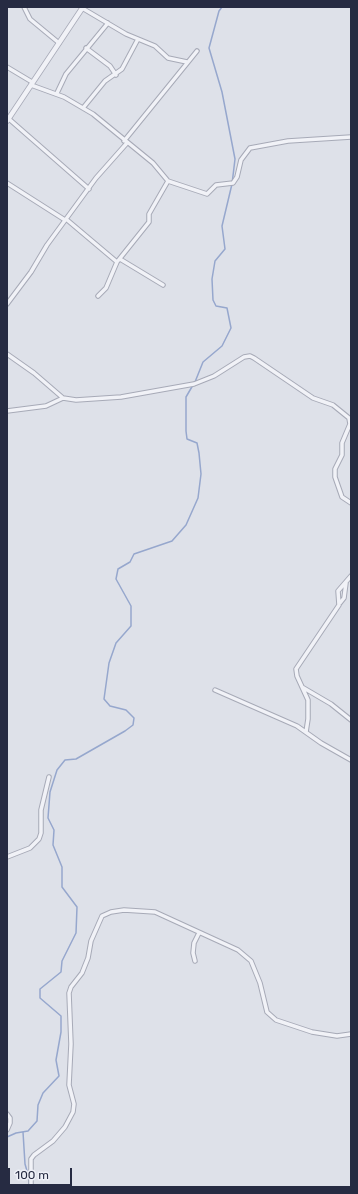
<!DOCTYPE html>
<html>
<head>
<meta charset="utf-8">
<style>
	body { margin:0 }
	#map { position:relative; width:358px; height:1194px; overflow:hidden; background:#dee1e9; font-family:Rubik,sans-serif }
	canvas { display:block }
	.frame { position:absolute; inset:0; border:8px solid #262b42; pointer-events:none }
	.scale { position:absolute; left:8px; top:1168px; width:64px; height:18px; box-sizing:border-box; border:2px solid #262b42; border-top:0; padding-left:5px; font-size:12px; line-height:14px; white-space:nowrap; color:#262b42; -webkit-text-stroke:3px #eef0f7; paint-order:stroke }
</style>
</head>
<body>
<div id="map">
<canvas width="358" height="1194"></canvas>
<div class="frame"></div>
<div class="scale">100 m</div>
</div>
<script>
const context = document.querySelector('canvas').getContext('2d');
context.lineJoin = 'round';
function toPath(rows) {
  const path = new Path2D();
  for (const r of rows) {
    path.moveTo(r[0], r[1]);
    for (let i = 2; i < r.length; i += 2) path.lineTo(r[i], r[i + 1]);
  }
  return path;
}
function stroke(path, color, width, dash) {
  context.strokeStyle = color;
  context.lineWidth = width;
  context.lineCap = dash ? 'butt' : 'round';
  context.setLineDash(dash || []);
  context.stroke(path);
}
const stream = toPath([
	[195,382,203,362,222,346,231,328,227,308,216,306,213,300,212,279,215,261,225,249,222,226,232,184,235,159,222,92,209,48,219,11,222,7],
	[23,1132,25,1164,29,1178,29,1187],
	[7,1137,16,1133,28,1131,37,1121,38,1105,43,1093,59,1076,56,1060,61,1032,61,1016,40,998,40,989,61,972,62,961,76,933,77,907,62,887,62,867,53,845,54,830,48,818,50,792,57,770,65,760,76,759,125,731,133,725,134,718,126,710,110,706,104,699,109,663,116,643,131,626,131,606,116,579,118,569,130,562,134,554,172,541,186,525,198,498,201,474,199,453,197,443,187,439,186,431,186,397,193,385]
]);
const minor = toPath([
	[24,7,30,19,59,43],
	[82,8,126,34,155,46,168,58,187,62],
	[86,48,110,66,116,75],
	[7,67,32,82],
	[31,85,64,97,93,114,153,163,168,181,207,194,216,185,233,183,237,177,241,160,250,148,288,141,351,137],
	[57,93,66,74,108,23],
	[83,108,105,81,122,69,138,39],
	[9,119,89,189],
	[124,141,197,51],
	[7,183,65,220],
	[66,219,117,262],
	[120,259,163,285],
	[98,296,106,288,117,262,149,222,149,214,168,181],
	[7,304,31,272,47,245,96,178,127,143],
	[7,354,34,373,63,398,76,400,121,397,194,384,214,376,244,357,250,356,254,358,313,398,333,405,349,418,350,424,342,443,342,455,335,469,335,477,342,497,351,503],
	[7,411,46,406,63,398],
	[340,603,344,598,346,583],
	[302,687,331,704,351,720],
	[215,690,297,726,321,743,351,760],
	[306,732,308,719,308,700,297,676,296,669,339,605,338,591,351,576],
	[7,857,30,848,39,839,41,833,41,810,49,777],
	[195,961,193,953,194,943,199,933],
	[7,1114,10,1118,10,1123,7,1130],
	[31,1187,31,1159,34,1155,53,1141,65,1127,73,1112,74,1104,69,1085,71,1044,69,993,71,987,82,973,88,958,91,941,102,916,111,912,124,910,155,912,238,950,251,961,260,983,267,1012,276,1020,312,1032,337,1036,351,1034]
]);
const tertiary = toPath([
	[7,121,83,7]
]);
stroke(stream, '#96a7cd', 1.5);
stroke(minor, '#a7aab7', 5.5);
stroke(tertiary, '#a7aab7', 6);
stroke(minor, '#f1f2f7', 3.5);
stroke(tertiary, '#f1f2f7', 4.5);
</script>
</body>
</html>
